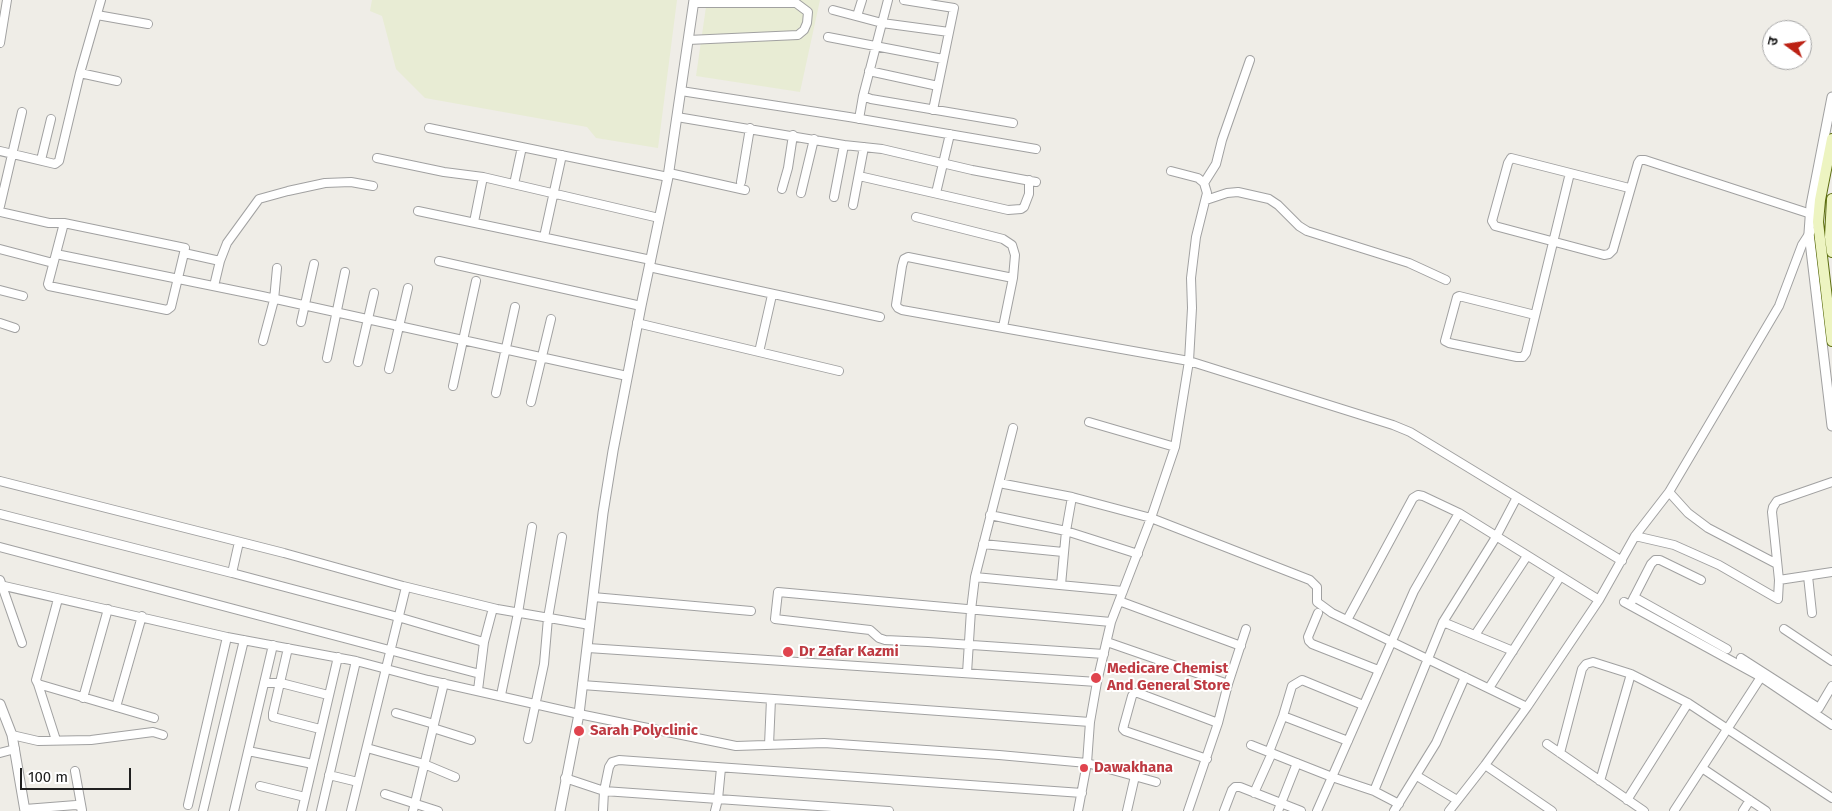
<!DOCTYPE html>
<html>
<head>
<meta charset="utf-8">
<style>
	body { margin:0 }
	#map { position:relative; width:1832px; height:811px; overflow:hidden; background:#efede7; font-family:"Fira Sans","Noto Sans Devanagari",sans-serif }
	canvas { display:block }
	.north { position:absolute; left:1762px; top:20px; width:50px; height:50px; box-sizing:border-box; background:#fff; border:1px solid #a6a6a6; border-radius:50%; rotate:284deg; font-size:14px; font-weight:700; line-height:20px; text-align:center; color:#202020 }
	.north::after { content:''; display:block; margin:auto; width:18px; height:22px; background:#bc2114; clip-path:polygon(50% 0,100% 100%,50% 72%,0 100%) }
	.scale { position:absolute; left:20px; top:768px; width:111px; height:22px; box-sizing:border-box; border:2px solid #202020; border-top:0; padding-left:6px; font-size:15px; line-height:18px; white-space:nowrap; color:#202020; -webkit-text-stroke:4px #fff; paint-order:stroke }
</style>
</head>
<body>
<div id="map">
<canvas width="1832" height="811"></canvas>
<div class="north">उ</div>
<div class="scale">100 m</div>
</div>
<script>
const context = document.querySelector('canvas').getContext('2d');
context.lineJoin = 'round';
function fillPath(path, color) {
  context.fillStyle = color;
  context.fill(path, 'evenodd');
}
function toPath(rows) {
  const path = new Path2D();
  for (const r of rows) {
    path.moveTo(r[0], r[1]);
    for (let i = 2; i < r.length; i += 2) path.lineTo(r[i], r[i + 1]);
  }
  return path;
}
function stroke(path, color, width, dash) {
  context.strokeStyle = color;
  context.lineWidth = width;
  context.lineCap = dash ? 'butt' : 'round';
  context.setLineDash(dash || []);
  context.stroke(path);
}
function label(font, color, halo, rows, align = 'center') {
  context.font = font + ' "Fira Sans",sans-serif';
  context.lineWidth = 4;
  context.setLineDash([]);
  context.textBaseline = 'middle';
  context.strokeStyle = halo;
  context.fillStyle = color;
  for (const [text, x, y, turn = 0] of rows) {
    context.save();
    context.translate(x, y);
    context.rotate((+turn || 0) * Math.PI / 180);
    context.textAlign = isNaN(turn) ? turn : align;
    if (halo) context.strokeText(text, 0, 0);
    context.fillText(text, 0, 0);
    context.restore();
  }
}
const farmland = toPath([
	[372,0,677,0,658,148,596,138,587,127,425,98,396,69,382,16,370,11],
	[707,0,820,0,800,92,696,76]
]);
const minor = toPath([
	[888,0,863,96,871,99,1013,123],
	[904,0,954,8,933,110],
	[833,10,882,23,949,32],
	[97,15,148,24],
	[857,16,862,0],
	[828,37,943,59],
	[688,40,798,35,804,30,807,23,808,12,796,3,694,3],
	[0,43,7,0],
	[869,71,938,86],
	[80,73,117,81],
	[681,91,849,117,1036,149],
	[677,117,844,145,882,149,972,170,1036,182],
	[859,119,863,96],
	[429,128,668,177],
	[0,151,55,164,59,161,80,73,101,0],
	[377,158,444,172,483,177,659,218],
	[41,160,51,119],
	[669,173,745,190],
	[859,176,1008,210,1021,209,1024,207,1029,194,1029,180],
	[741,182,750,128],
	[1204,183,1216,164,1222,140,1250,60],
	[514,184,522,147],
	[1629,188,1511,158,1508,163,1492,221,1495,226,1604,255,1609,254,1613,250,1638,163,1640,160,1645,160,1811,214],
	[782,189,788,168,793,135],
	[801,193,814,139],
	[936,193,950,134],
	[834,197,844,145],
	[1206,200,1227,193,1238,192,1269,199,1278,205,1299,226,1307,231,1409,263,1446,280],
	[853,205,864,147],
	[0,206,22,112],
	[418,211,651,260],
	[0,212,49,223,64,223],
	[916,217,1003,239,1012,245,1015,255,1013,278,1003,327],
	[474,222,483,177],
	[544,237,562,155],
	[0,249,53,263],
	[184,253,171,307,167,310,49,286,48,284,64,223,185,248,184,253,220,261,214,286],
	[56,254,262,296,627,376],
	[220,261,227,243,259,199,288,191,325,183,351,182,373,186],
	[439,261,641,306],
	[649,267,880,317],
	[1013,278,908,257,904,259,902,266,896,305,898,308,902,310,1189,361,1393,425,1410,432,1622,561],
	[0,290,23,296],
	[1535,315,1459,296,1457,297,1445,341,1449,343,1517,357,1523,357,1526,353,1570,173],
	[301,322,314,264],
	[0,323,15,328],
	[637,323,839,371],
	[263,341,274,300,277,268],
	[759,352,772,295],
	[327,358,345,272],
	[358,362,374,293],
	[389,369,408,288],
	[453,386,476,281],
	[496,393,515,307],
	[531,402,551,319],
	[1089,422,1175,447],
	[0,481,284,553,403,586,497,609,590,625],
	[999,483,1072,497],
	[1669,492,1688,513,1708,528,1777,564],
	[0,514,232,573],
	[990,515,1066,531,1072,497,1151,518,1310,580,1317,587,1317,602,1332,613,1527,707],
	[1635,536,1674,545,1719,565,1778,599,1779,580,1772,512,1773,507,1777,501,1832,482],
	[239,542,232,573,398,617,480,641,484,642,493,608],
	[983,544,1063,552],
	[0,547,480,674,478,690],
	[1808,576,1812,613],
	[975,577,1123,591],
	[0,580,22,643],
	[1779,580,1832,572],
	[0,585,227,637,356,661,428,680,579,714,736,746,824,743,999,755,1087,763,1156,782],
	[1061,585,1066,531,1138,554],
	[593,597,751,611],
	[1634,597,1727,649],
	[58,599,36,680,38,684,154,718],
	[1119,601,1241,646],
	[1632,601,1651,564,1655,560,1660,560,1701,580],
	[1624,602,1761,677,1832,725],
	[1318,613,1308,637,1309,641,1312,644,1378,670],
	[1347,620,1413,498,1418,495,1423,496,1459,513,1599,600],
	[1443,622,1513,651],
	[1784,629,1832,661],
	[1475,635,1527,556],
	[1107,642,1228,684],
	[288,648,273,713,273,717,320,729],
	[588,648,1097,682],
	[1104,654,928,642,885,640,879,638,870,630,775,619,778,592,1111,622],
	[1741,658,1794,692],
	[967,673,971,610,975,577,1013,428],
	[480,674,484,642],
	[264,683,281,683,328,695],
	[38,684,56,740],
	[582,685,1090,722],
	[1489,688,1560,577],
	[1793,694,1794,692,1819,708,1832,686],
	[501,695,518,613,532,527],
	[83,698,108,609],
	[116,707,142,616],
	[396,713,434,724],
	[1283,716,1348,741],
	[433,728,471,740],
	[12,735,38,741,91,740,153,732,163,735],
	[528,739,544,664,548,618,562,537],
	[1547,744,1644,811],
	[769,745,771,699],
	[1251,745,1332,777,1374,791,1399,804],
	[367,748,424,764,455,777],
	[248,751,313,764],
	[1269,752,1283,716,1292,686,1302,680,1363,705],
	[0,753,15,749],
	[1560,753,1582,669,1586,664,1593,662,1631,674,1688,703,1832,798],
	[1207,759,1125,731,1123,729,1124,725,1132,696,1134,693,1138,693,1218,723],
	[1485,765,1552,811],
	[1702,768,1766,811],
	[75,771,82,810],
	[329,775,358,782],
	[1417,776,1457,800],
	[565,778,604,791,889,811],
	[1600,781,1631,674],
	[260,786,305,797],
	[1374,791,1443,622,1496,537,1517,497],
	[1254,793,1272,753],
	[385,794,438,811],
	[1627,800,1688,703],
	[188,805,227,637],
	[25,809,76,805,80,806,82,811],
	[203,811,244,640],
	[234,811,273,645],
	[302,811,338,657],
	[321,811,356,661],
	[351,811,406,587],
	[413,811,444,683],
	[603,811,604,791,609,767,612,762,619,760,1082,793],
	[715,811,718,799,721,768],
	[1078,811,1087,763,1090,722,1097,682,1111,622,1151,518,1175,447,1189,361,1192,308,1191,278,1196,237,1207,193,1204,183,1198,178,1171,171],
	[1127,811,1135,776],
	[1188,811,1218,723,1228,684,1246,629],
	[1224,811,1232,790,1235,787,1240,787,1301,811],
	[1278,811,1297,763],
	[1317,811,1414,591,1459,513],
	[1394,811,1436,743,1465,677],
	[1449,811,1485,765,1527,707,1599,600,1635,536,1669,492,1779,306,1802,245,1811,231],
	[1674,811,1761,677],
	[1743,811,1750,800]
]);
const tertiary = toPath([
	[1832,97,1811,205,1809,233,1832,426],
	[0,704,12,735,25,811],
	[560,811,579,714,603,513,613,451,641,306,668,177,694,0]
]);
const secondary = toPath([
	[1832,139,1820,200,1818,222,1832,341],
	[1832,199,1830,237,1832,252]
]);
const markers = [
	[788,652,6,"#e0444e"],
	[1096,678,6,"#e0444e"],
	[579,731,6,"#e0444e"],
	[1084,768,5,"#e0444e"]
];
const healthNames = [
	["Dr Zafar Kazmi",799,652],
	["Medicare Chemist",1107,669],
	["And General Store",1107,686],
	["Sarah Polyclinic",590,731],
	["Dawakhana",1094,768]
];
fillPath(farmland, '#e8ecd4');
stroke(minor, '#a1a1a1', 10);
stroke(tertiary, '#a1a1a1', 11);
stroke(secondary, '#5c6e10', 12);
stroke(minor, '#fff', 8);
stroke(tertiary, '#fff', 9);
stroke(secondary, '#edf4c1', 10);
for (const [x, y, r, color] of markers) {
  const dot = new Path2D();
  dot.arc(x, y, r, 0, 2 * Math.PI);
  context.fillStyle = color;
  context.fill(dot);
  stroke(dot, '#fff', 2);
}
label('bold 15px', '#be3a42', '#fff', healthNames, 'left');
</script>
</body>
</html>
